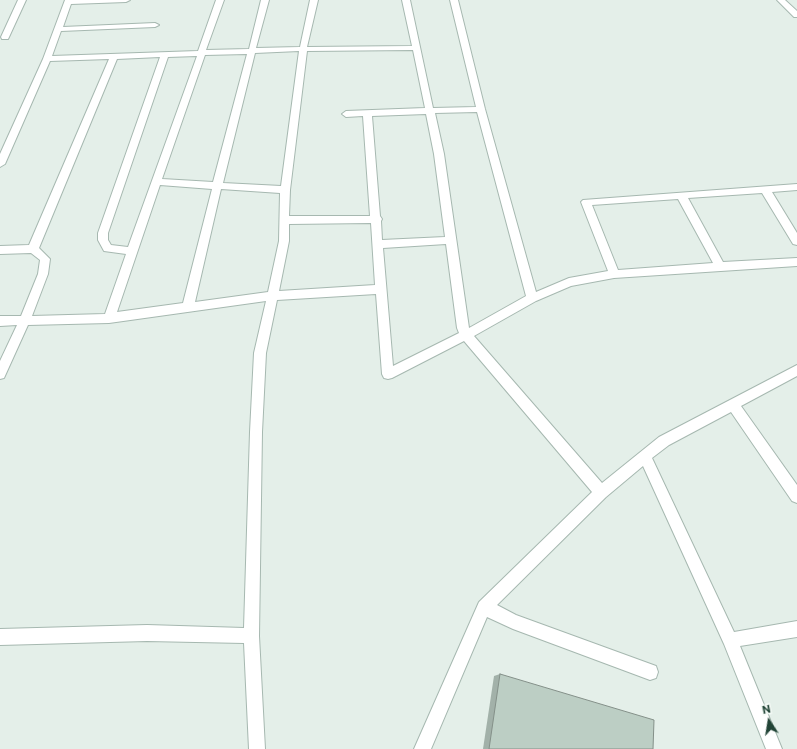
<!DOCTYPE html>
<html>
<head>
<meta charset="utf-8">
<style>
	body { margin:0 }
	#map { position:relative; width:797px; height:749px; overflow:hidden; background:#e4efe9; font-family:Commissioner,sans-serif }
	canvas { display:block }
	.north { position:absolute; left:749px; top:701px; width:40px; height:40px; -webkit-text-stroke:3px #f6fbf8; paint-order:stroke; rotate:348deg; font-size:11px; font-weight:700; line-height:16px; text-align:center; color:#214436 }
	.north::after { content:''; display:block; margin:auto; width:14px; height:18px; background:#214436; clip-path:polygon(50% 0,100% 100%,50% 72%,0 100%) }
</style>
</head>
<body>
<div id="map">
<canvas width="797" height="749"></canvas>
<div class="north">N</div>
</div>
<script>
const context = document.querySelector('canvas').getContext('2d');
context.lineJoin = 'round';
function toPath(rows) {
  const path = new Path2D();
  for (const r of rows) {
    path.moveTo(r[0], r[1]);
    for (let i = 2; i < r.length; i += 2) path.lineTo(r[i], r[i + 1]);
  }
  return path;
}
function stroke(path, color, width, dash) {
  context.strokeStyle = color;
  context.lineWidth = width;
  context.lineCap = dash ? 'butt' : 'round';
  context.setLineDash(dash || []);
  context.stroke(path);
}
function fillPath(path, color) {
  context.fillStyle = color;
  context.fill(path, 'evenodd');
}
const minor = toPath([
	[18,0,26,0,9,37,8,39,2,39,1,37,18,0],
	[65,0,130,0,126,2,71,4,63,27,155,23,159,25,155,27,61,31,52,56,198,51,216,0,224,0,206,50,249,49,261,0,269,0,256,48,300,47,310,0,318,0,307,47,412,46,402,0,410,0,433,108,476,107,450,0,458,0,485,109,536,292,569,278,608,271,581,202,583,200,797,184,797,190,772,192,797,233,797,245,793,244,762,193,688,198,723,262,797,258,797,266,614,278,571,286,536,301,474,336,602,483,659,437,797,365,797,376,741,406,797,485,797,503,792,501,731,412,669,445,652,458,734,632,797,621,797,637,740,646,782,749,766,749,724,644,643,466,606,497,497,605,516,615,656,666,658,672,656,678,650,680,513,629,487,617,431,749,414,749,479,602,592,492,464,341,392,378,388,379,384,378,382,374,376,294,277,300,266,353,262,432,259,636,265,749,249,749,244,643,147,641,0,645,0,629,147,625,244,628,250,432,254,353,266,301,109,323,28,325,4,378,0,379,0,361,17,325,0,326,0,316,21,316,38,274,40,260,31,253,0,254,0,246,29,245,109,59,50,61,5,164,0,167,0,154,43,59,65,0],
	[413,50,425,108,346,111,342,114,346,117,363,116,370,216,289,216,290,190,307,51,413,50],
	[299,51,281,186,223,183,255,53,299,51],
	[247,54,213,182,162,179,205,55,247,54],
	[197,56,128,247,111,245,108,240,108,233,168,57,197,56],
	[160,57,98,233,98,240,104,251,126,254,105,314,32,316,48,274,50,259,39,248,117,59,160,57],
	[477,112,526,296,469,328,444,154,435,113,477,112],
	[426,114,434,154,445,237,382,240,381,221,382,219,380,216,372,116,426,114],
	[160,185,212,189,183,303,117,312,160,185],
	[221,189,280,193,279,241,268,292,195,302,221,189],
	[678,199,713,263,618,270,592,205,678,199],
	[371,223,375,285,279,291,289,241,289,224,371,223],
	[446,244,457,328,459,333,393,366,383,248,446,244],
	[777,0,785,0,797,11,797,17,794,17,777,0]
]);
const wall = toPath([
	[500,674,653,749,483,749,494,676]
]);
const building = toPath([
	[500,674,654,720,653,749,489,749,500,674]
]);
stroke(minor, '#a6b8b0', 2);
fillPath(minor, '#fff');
fillPath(wall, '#a2b1a9');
fillPath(building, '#bccec4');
stroke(building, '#849089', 1);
</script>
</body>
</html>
